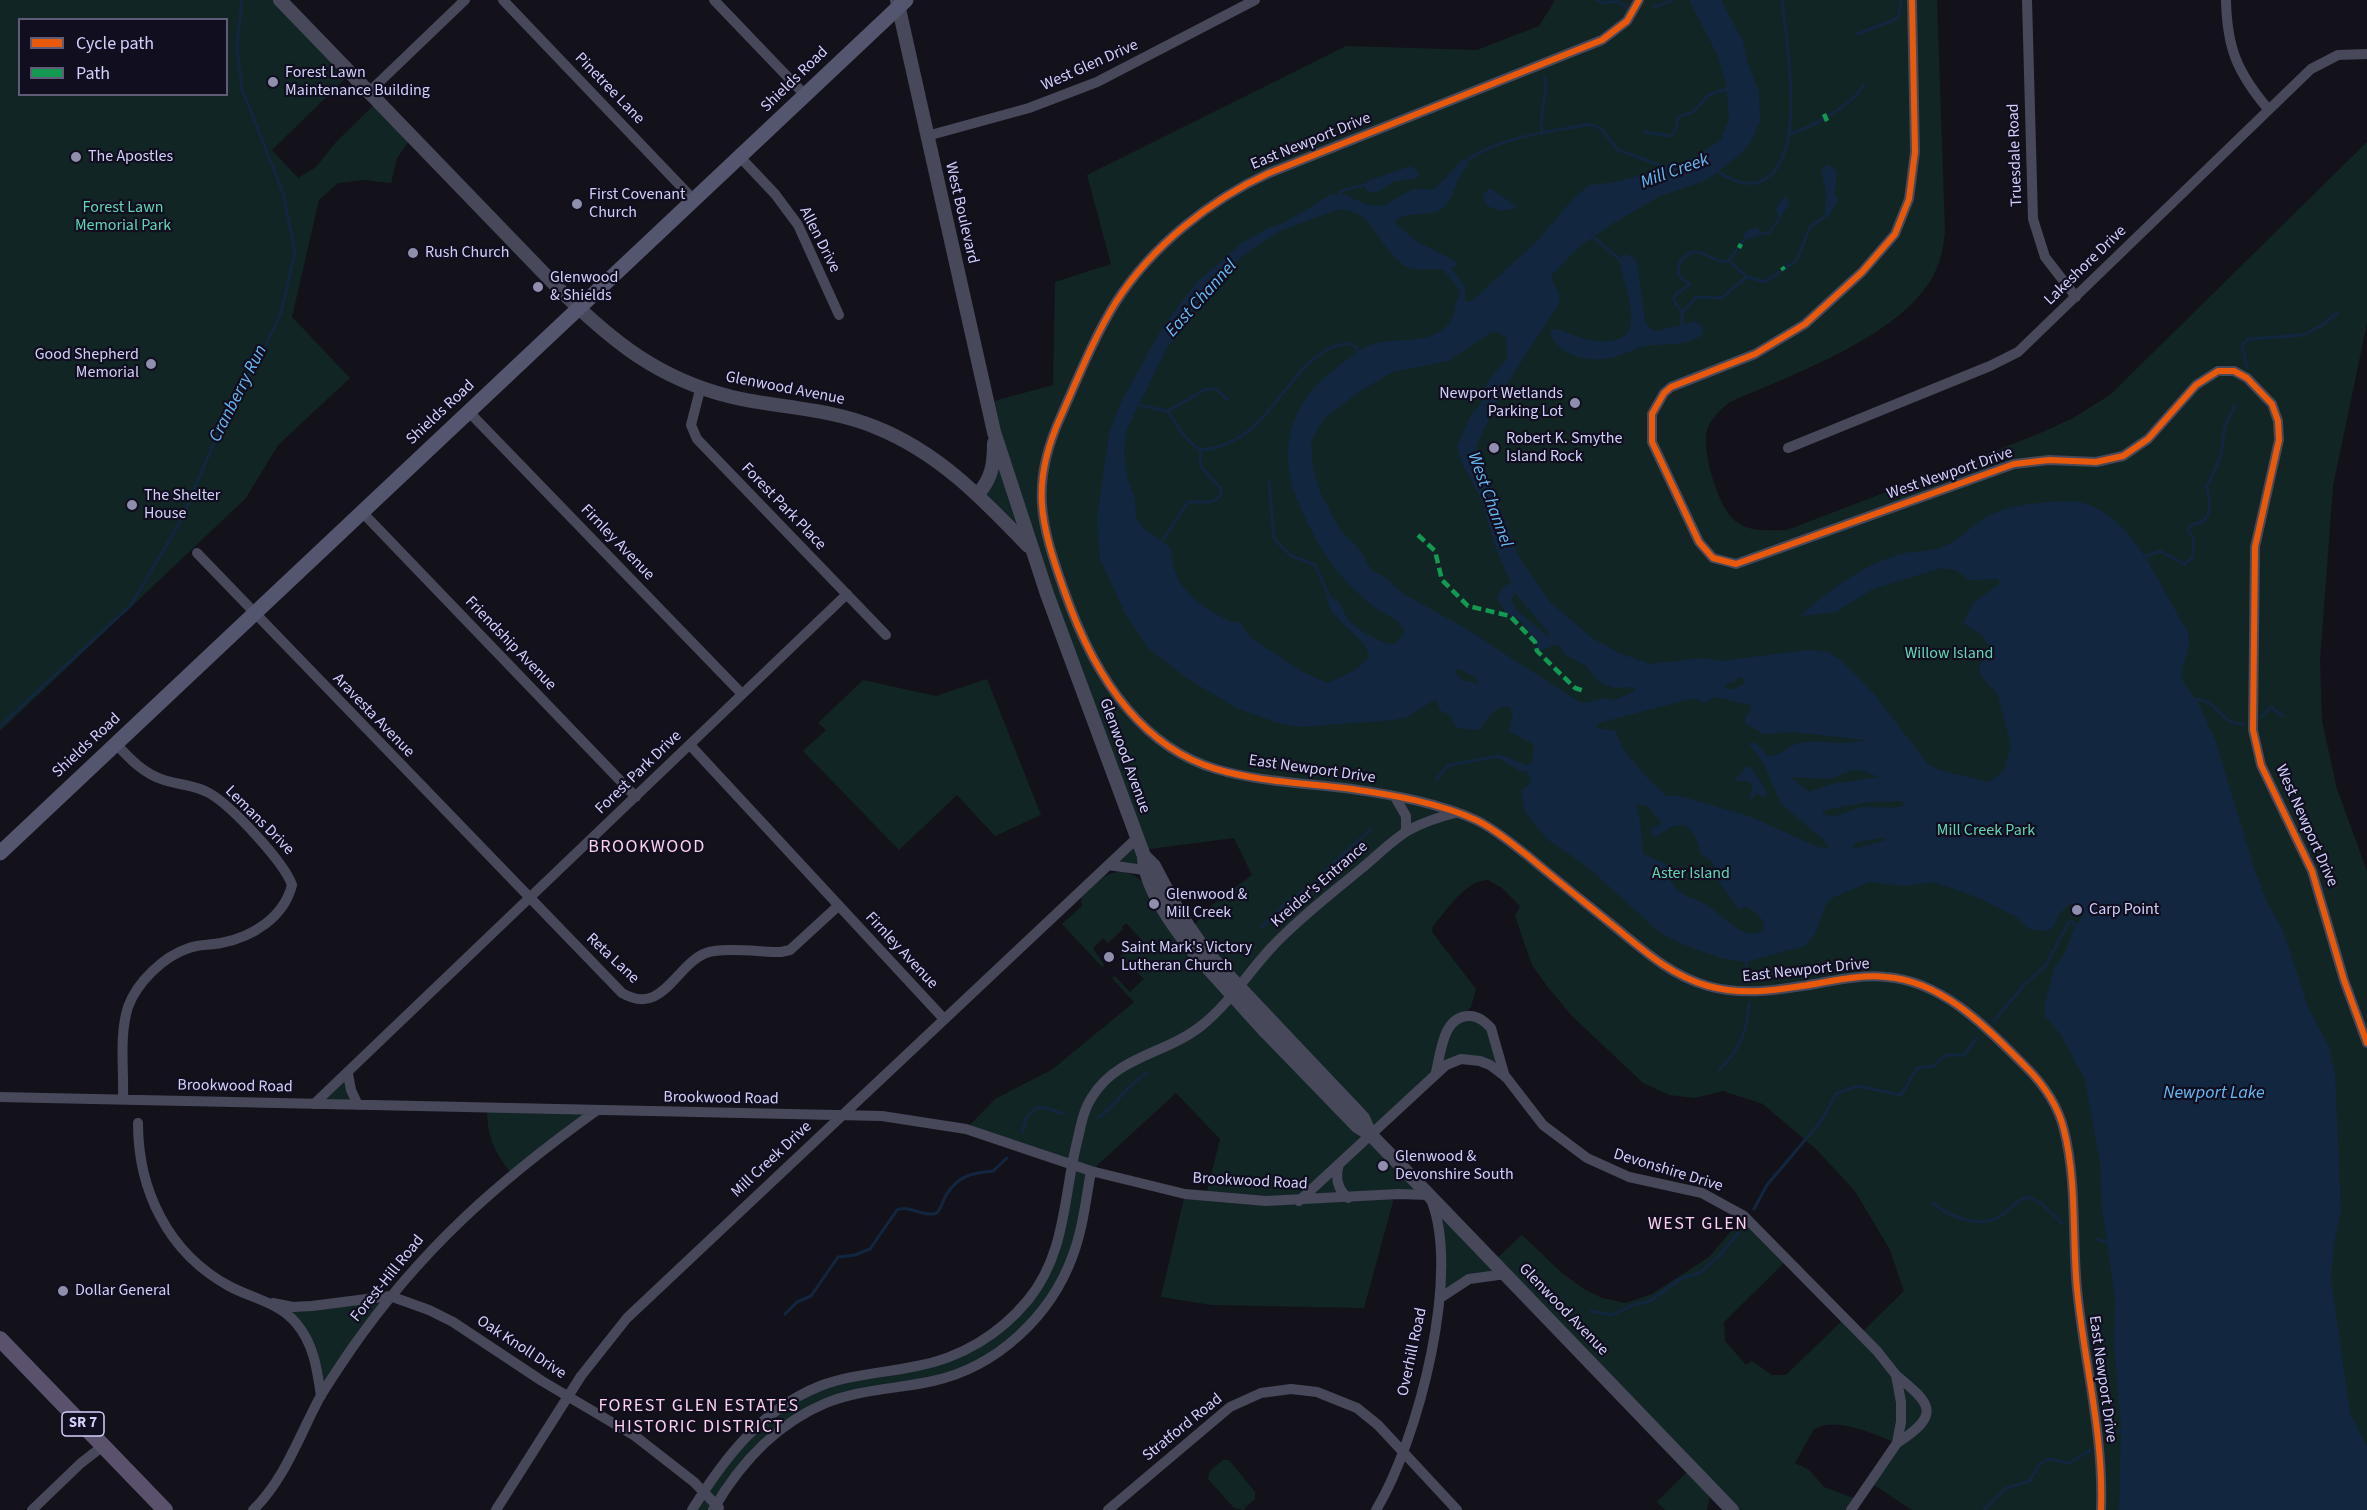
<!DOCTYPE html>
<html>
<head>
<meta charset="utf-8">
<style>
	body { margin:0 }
	#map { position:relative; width:2367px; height:1510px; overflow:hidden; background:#13121b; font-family:"Source Sans 3",sans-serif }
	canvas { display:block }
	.legend { position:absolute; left:18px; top:18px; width:210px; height:78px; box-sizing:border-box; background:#100e1f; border:2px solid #5e5c77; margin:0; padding:8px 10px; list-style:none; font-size:18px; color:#d2d0fb }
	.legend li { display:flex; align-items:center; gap:12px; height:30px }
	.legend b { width:30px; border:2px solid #5e5c77 }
</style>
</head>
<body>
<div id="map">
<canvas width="2367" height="1510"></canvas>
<ul class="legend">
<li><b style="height:8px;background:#e8590c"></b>Cycle path</li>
<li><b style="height:8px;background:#139951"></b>Path</li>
</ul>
</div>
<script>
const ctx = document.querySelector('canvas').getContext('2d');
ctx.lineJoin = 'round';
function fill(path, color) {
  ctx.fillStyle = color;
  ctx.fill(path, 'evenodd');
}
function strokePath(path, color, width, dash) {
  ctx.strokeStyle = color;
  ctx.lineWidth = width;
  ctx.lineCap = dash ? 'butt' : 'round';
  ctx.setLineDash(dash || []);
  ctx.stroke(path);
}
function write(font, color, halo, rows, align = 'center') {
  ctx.font = font + ' "Source Sans 3",sans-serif';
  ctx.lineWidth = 4.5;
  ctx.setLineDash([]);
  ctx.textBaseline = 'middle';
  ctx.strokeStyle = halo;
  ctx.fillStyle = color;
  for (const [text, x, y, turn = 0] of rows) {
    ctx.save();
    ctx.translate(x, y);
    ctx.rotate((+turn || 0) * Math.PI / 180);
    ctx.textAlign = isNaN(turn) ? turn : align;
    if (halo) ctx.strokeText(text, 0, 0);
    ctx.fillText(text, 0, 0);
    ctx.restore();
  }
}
const green = new Path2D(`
	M0,0H280L351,73L272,150L298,178L316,167L336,142L378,101L412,137L397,158L391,183L365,180L338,183L319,200L292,317L350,378L278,445L246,498L0,731ZM20,20H226V94H20Z
	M1555,0H1937L1945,232C1943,248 1941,261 1933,276C1900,337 1791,375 1730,402C1721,409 1711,418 1707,430C1701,450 1718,506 1734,520C1749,533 1769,530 1787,530L2036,435L2073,418L2110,395L2367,142V323L2333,486L2320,660L2322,721L2337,789L2367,871V1510H1912L1871,1483L1897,1443C1875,1435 1837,1416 1814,1429L1795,1463L1809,1470L1824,1487L1859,1500L1851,1510H1732L1506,1274H1492L1440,1298L1442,1269L1429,1195L1395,1194L1364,1308L1212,1305L1161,1297L1185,1194L1206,1196L1220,1139L1176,1093L1091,1171L1078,1239L1037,1317L969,1368L854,1394L783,1427L713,1510H692L751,1431L821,1386L916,1367L993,1334L1046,1271L1071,1164L966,1129L995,1099L1053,1069L1134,1002L1112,978L1115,976L1130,992L1144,979L1120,956L1136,941L1138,943L1142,940L1126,923L1122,927L1123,929L1108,943L1103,938L1093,948L1104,965L1102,967L1062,924L1082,906L1081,898C1090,890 1099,878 1110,874C1143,861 1168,915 1183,938L1212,905L1252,875L1234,838L1142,850L1144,870L1108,865L1137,838L1032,550L978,494L993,466L987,403L1053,385L1055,282L1111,264L1087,175L1346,46L1477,50L1539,26ZM1488,880L1502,888L1520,906L1515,916L1532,965L1547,986L1571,1015L1643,1083L1669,1095L1695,1098L1723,1091L1763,1104L1815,1148L1855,1191L1890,1250L1904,1291L1860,1334L1845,1318L1786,1375H1772L1752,1361L1746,1365L1725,1341L1724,1322L1788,1259L1744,1216L1709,1257L1652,1294L1626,1303L1602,1298L1584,1289L1563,1274L1522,1235L1494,1261L1370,1134L1461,1059L1498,1071L1486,1022L1462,1016L1471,1007L1476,989L1432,932L1433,926C1448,909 1464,881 1488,880Z
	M987,679L1041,815L995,836L957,795L899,850L803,751L826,730L818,723L863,680L936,696Z
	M348,1074L358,1105L314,1104Z
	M487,1108L596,1111L512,1174C494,1152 487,1137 487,1108Z
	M390,1296L321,1396L313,1351L273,1303Z
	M1223,1460H1229L1255,1492V1499L1243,1510L1234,1508L1208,1479L1210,1471Z
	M1687,1472L1710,1497L1707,1510H1665L1657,1502Z`);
const water = new Path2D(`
	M1689,0H1721L1743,41L1748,64L1759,92L1760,121L1751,142L1744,151L1707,180L1660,196L1612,224L1580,246L1551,276L1560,297L1558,305L1503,390L1476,446L1520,559L1551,603L1592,638L1622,654L1650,664L1702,658L1721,661L1809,650L1828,652L1841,660L1875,695L1927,763L1939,770L1988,782L2004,771L2011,746L1998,695L1980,675V665L1989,648L1983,636L1963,623L1973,603L1999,584V579L1969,580L1955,570L1941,568L1873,589L1836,612L1800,616C1830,590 1862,565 1901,554C1915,550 1930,553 1945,546C1962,539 1973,523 1990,515C2010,506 2030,503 2052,502C2062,502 2073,500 2083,503C2137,518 2160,590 2188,631L2189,646L2181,673L2183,682L2198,703L2215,739L2255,871L2267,902L2283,930L2308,1007L2329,1047L2335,1072L2341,1212L2335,1238L2331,1278L2350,1413L2367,1447V1510H2119L2121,1426L2114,1347L2115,1299L2102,1208L2100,1162L2085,1080L2061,1035L2045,1016L2044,1007L2054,969L2064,955L2075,926L2084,915L2081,905L2077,903L2075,913L2070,903L2060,913L2053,928L2045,931L2029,929L2016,917L1976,897L1934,882L1903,886L1870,882L1834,897L1826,904L1814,936L1804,946L1746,962L1721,958L1682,944L1659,932L1589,868L1547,839L1525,812L1521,791L1531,783L1527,772L1518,770L1499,758L1502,755L1527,765L1532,762L1534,745L1509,731L1513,714L1510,707C1494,704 1488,720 1479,730L1456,728L1451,716L1440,710L1436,699L1407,717L1394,720L1298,727L1275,722L1236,708L1187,678L1148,648L1124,611L1100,559L1097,518L1109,434L1119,406L1162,328L1196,283L1242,243L1264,230L1285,222L1332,194L1345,195L1368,205L1383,206L1413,189H1435L1463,159L1468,166C1453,177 1457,200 1440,210C1426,217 1405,210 1394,222L1416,241L1457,262L1456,266L1451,268L1465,287V300L1469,302L1473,300L1537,241L1572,200L1589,185L1615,182L1668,168L1697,156L1721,140L1729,119L1726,83L1717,54ZM1336,210C1376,207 1378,252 1407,267C1419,273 1432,266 1444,271L1461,291C1452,305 1458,319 1442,330C1420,346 1394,336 1371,345C1361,348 1353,356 1344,362C1293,397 1274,446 1299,504C1311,533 1330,567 1353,588C1360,595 1370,604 1377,609C1387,617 1399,618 1405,632L1395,644C1385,646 1354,628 1349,620C1342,611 1341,598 1327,596C1325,618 1368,637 1369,657L1354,671L1327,683L1303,672L1250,637L1238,620L1233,623C1212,612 1185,598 1176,574C1172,565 1173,555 1169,546L1144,529L1136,518L1135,499L1127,476L1124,450L1127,429L1167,348L1217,278L1245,254L1280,231ZM1492,332H1498L1506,338L1507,358L1488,381L1481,403L1470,417L1457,446L1461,461L1482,500L1496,549L1511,583L1503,587L1497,598L1506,613L1520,620C1527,631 1535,635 1539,651L1558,644L1566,655L1586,666L1599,682L1614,688L1635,687L1633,692L1615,700L1606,698L1584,703L1579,702L1465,628L1405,595L1383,576L1372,571L1361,552L1339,528L1321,494L1313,467L1311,443L1317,429L1326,417L1360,391L1393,372L1448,361ZM1514,592L1549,633V637L1515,609L1512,601ZM1457,668L1475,677L1479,684L1462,680L1455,672ZM1739,677L1745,679V683L1733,689H1725L1727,682L1733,683ZM1715,697C1728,698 1736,704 1749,704L1752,710L1745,717L1746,724L1764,734L1792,732L1866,740C1849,746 1816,740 1799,743C1787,746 1780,756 1768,756L1755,742L1749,744L1764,764L1781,804L1824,840L1830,849L1818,847L1751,817L1681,796H1666L1648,779L1623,749L1616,731L1596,728L1599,723L1686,700L1696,699L1704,703ZM1861,770L1879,777L1831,784L1809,792L1790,777L1831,779L1849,771ZM1902,801L1905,804C1898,811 1875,806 1864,807C1851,808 1833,822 1822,813L1824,810L1868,802ZM1638,804L1647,806L1661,822L1659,826L1650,828L1654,838L1673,826L1685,825L1695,835L1701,854L1713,862C1715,867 1715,871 1717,877C1718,881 1736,907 1740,909L1746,907C1755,911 1766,919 1764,930C1745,944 1723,915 1708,906C1698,899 1685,898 1676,888C1669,880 1670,871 1665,863L1643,854C1641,838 1642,822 1636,806ZM1880,838H1885L1886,840L1858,848L1852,846L1857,842Z
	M1828,164L1837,171L1835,194L1838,199L1834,209L1828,214L1825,212L1826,191L1821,170Z
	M1411,166L1419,173L1416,179L1395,181L1376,193L1365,190L1367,181Z
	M1490,188L1515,205L1516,208L1502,211L1487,206L1483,195Z
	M1784,197H1786L1790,203L1779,219L1776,208Z
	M1755,227L1760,230L1759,236L1744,240V233Z
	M1625,254L1633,257L1637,263L1645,320L1649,328L1657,331L1696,321L1703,328V333C1691,347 1663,343 1645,346C1633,349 1622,356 1610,358C1588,363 1558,355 1550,333L1554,329C1566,330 1577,338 1589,340C1656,351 1625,294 1619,259Z
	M1746,767H1751L1767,792L1765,798L1757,793L1749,801L1753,785L1748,781H1734Z`);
const stream = new Path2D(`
	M1597,0L1603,3L1617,1L1628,8
	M1654,7L1673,0
	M1857,34L1894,20L1899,16L1901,2
	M1644,132L1671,136L1676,128L1678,117L1693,112L1708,95L1727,89
	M1542,133C1539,117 1549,88 1544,77
	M1788,134C1808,130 1856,103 1864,84
	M1462,164C1500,135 1546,133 1591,124L1601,129L1618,150L1668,168
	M1716,170C1728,179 1743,187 1759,182C1810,164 1786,42 1782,0
	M1339,193L1346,189L1365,185
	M1759,234L1769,233L1779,219
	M1591,235L1619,259
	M1729,261L1747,277
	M1682,312L1673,299L1677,293L1690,285L1679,276C1677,269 1678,263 1684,258C1698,241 1712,265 1729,261L1745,238
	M1682,323V313L1696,297L1721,298L1747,277L1765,282L1797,260L1810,227L1828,214
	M2247,367L2242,345L2249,339L2303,335L2321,326L2337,313
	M1139,405L1167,411C1178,423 1184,442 1200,449C1206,451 1212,448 1218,447C1269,432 1283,377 1326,350C1333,346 1341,345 1348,343L1357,348L1358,353
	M1168,411L1206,389H1216L1228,400
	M1269,482L1274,539L1290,555L1315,565L1329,596
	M1163,540L1188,502H1211L1220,497L1221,489L1200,465L1201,449
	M2144,557L2160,551L2184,564L2192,558L2194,540L2188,529L2193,524L2203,522C2214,508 2209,502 2207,486L2221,456L2225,425L2235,406
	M2194,699C2219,699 2217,723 2243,724
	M2261,717L2271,707L2283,716
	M0,726L131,605L179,524L225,418L266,345L281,312L295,253L283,193L242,89L237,48L242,0
	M1436,779L1449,765L1500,756
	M1261,928L1289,900L1312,886L1330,866L1371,829
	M1746,962L1747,965
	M1994,1021L2024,985L2046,965L2069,922H2073L2075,926
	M1719,1070C1739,1051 1748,1031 1749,1003
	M1098,1118C1117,1104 1127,1085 1147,1073
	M1022,1133L1026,1118L1036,1108H1047L1063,1114
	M1932,1203C1951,1217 1980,1230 2002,1215C2011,1208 2018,1199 2029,1197L2042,1204L2062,1223
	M1754,1209L1767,1185L1822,1120L1836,1094L1857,1086L1901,1095L1917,1068L1934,1066L1946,1055H1964L1977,1038
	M2097,1239L2106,1242
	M1591,1311L1612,1315L1633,1305L1650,1301L1680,1279L1700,1273L1721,1254L1738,1233
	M785,1314L797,1302L811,1296L838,1257L855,1255L870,1249L897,1210C909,1204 923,1218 937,1213C941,1208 943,1201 946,1195C959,1175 972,1173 993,1171L1007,1158
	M2107,1439L2121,1430
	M1984,1510L2006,1488L2030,1481L2039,1465L2048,1459L2069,1463L2091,1450`);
const minor = new Path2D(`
	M503,0L693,199
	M714,0L805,95
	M1639,0L1627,21L1602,40L1269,173C1210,200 1152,246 1116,302C1094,337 1078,378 1061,416C1030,484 1040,522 1064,590C1090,665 1135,745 1216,769C1259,782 1308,783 1352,789C1393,795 1439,803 1476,820C1495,829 1511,843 1528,856C1555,879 1583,901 1610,923C1641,948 1669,975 1708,986C1740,995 1770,991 1802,986C1829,982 1859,974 1886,977C1943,981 1988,1029 2026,1067C2044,1085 2058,1105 2064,1130C2077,1181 2072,1237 2077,1289C2084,1362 2104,1435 2101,1510
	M1912,0L1915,152L1909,199L1895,234L1862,272L1805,324L1755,354L1671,387L1664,393L1652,414V442L1699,542L1713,558L1736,564L2014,464L2049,460L2096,462L2123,456L2148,439L2196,385L2218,371H2234L2247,378L2272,404L2278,421L2279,440L2255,547L2253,730L2261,765L2312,871L2344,980L2367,1043
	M2027,0L2033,219L2045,257L2076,297
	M2226,0C2227,48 2237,72 2268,109
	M369,92L465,0
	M927,136L1029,108L1097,82L1255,0
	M740,157L775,194L798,225L839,315
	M701,386L691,425L697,439L886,635
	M469,412L742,694
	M1788,448L1990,366L2018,352L2311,69L2338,55L2367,54
	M362,512L636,797
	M197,553L622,993C663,1017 675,965 706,953C724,947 761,952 781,952L790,950L838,906
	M116,744C130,759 144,774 164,780C179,785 195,785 209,793C231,805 284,862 292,885C284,917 253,937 221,943C211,945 200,944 189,948C164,956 137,982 128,1007C119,1035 124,1070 123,1099
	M690,745L944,1019
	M1395,797L1406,816V832
	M1108,865L1144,870
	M1436,1072C1441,1052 1443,1014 1471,1016C1480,1017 1485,1022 1491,1028L1505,1077
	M348,1074L351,1090L358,1105
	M0,1097L882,1116L966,1129L1091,1171L1185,1194L1266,1201L1398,1194L1429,1195C1464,1268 1417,1443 1376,1510
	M314,1104L847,594
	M138,1123C138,1190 168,1253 229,1286C253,1299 278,1302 296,1323C314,1344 317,1369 321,1396
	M1339,1164C1335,1177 1337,1189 1348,1198
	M1299,1201L1446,1065L1461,1059L1480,1061L1490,1065L1506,1077L1543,1125L1587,1158L1629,1177L1702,1193L1744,1216L1877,1351L1896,1375L1901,1402V1422L1897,1443L1851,1510
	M1440,1298L1469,1279L1506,1274
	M273,1303L293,1307L312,1306L390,1296L429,1310L453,1322L542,1381L635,1436L694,1482L719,1508
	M1896,1375C1931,1404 1942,1414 1897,1443
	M32,1510L81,1463L103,1446
	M253,1510C285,1479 299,1436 320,1397C329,1382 340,1366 350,1351C420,1250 497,1182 596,1111
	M496,1510L581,1376L627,1318L1137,838
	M692,1510C725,1457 761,1410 820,1386C852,1374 884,1373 917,1366C961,1358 1000,1334 1028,1300C1067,1252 1063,1195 1078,1138C1081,1124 1084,1109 1092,1097C1117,1056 1166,1054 1201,1026C1228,1005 1247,974 1271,948C1298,919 1331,894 1362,868C1377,856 1392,840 1409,830C1424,822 1439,817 1455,813
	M713,1510C740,1463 776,1424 826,1403C861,1389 897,1389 933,1381C997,1367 1051,1316 1073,1255C1083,1228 1086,1199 1091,1171
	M1108,1510L1230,1407L1261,1393L1291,1389L1317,1392L1357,1408L1378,1425L1457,1510`);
const tertiary = new Path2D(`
	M280,0L560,290C612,341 658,379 732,397C779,408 829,408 875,427C938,452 982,498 1028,546
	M897,0L994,432L1047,594L1144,856C1144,888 1179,934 1199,958
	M978,494C992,478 994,464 994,443
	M1144,856L1154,866L1179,913L1206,952
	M1273,1023L1363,1118L1370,1134
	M1265,1031L1357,1126L1370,1134L1401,1166L1732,1510`);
const secondary = new Path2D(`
	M0,853L906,0`);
const primary = new Path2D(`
	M0,1339L165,1510`);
const tertiaryBridge = new Path2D(`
	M1206,952L1273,1023
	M1199,958L1265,1031`);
const quiet = new Path2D(`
	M1824,114L1827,121
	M1738,245L1742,247
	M1782,267L1784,270
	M1418,535L1435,551L1442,580L1468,606L1510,616L1535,642L1537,651L1575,688L1584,691`);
const cycleway = new Path2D(`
	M1639,0L1627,21L1602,40L1269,173C1210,200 1152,246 1116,302C1094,337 1078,378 1061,416C1030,484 1040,522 1064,590C1090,665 1135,745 1216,769C1259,782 1308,783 1352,789C1393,795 1439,803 1476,820C1495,829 1511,843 1528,856C1555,879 1583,901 1610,923C1641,948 1669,975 1708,986C1740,995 1770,991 1802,986C1829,982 1859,974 1886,977C1943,981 1988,1029 2026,1067C2044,1085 2058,1105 2064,1130C2077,1181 2072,1237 2077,1289C2084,1362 2104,1435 2101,1510
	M1912,0L1915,152L1909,199L1895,234L1862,272L1805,324L1755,354L1671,387L1664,393L1652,414V442L1699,542L1713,558L1736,564L2014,464L2049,460L2096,462L2123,456L2148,439L2196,385L2218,371H2234L2247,378L2272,404L2278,421L2279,440L2255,547L2253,730L2261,765L2312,871L2344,980L2367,1043`);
const markers = [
	[273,82,6,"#8f8ead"],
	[76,157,6,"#8f8ead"],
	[577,204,6,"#8f8ead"],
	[413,253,6,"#8f8ead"],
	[538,287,6,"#8f8ead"],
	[151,364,6,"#8f8ead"],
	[1575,403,6,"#8f8ead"],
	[1494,448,6,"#8f8ead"],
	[132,505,6,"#8f8ead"],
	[1154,904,6,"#8f8ead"],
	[2077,910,6,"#8f8ead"],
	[1109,957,6,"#8f8ead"],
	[1383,1166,6,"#8f8ead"],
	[63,1291,6,"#8f8ead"]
];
const shields = [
	[83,1424,42]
];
const shieldNames = [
	["SR 7",83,1424]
];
const streetNames = [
	["West Glen Drive",1090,66,-24],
	["Shields Road",795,80,-44],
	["Pinetree Lane",609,89,46],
	["East Newport Drive",1311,142,-22],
	["Truesdale Road",2016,155,-92],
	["West Boulevard",961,213,77],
	["Allen Drive",819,240,63],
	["Lakeshore Drive",2086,266,-44],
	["Glenwood Avenue",785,389,11],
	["Shields Road",441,413,-43],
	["West Newport Drive",1950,474,-19],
	["Forest Park Place",783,507,46],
	["Firnley Avenue",617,543,46],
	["Friendship Avenue",510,644,46],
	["Aravesta Avenue",373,716,46],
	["Shields Road",87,746,-43],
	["Glenwood Avenue",1124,756,70],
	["East Newport Drive",1312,770,8],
	["Forest Park Drive",639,773,-44],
	["Lemans Drive",259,821,45],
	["West Newport Drive",2306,826,66],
	["Kreider's Entrance",1320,885,-41],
	["Firnley Avenue",901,951,47],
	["Reta Lane",612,959,43],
	["East Newport Drive",1806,971,-6],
	["Brookwood Road",235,1087,1],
	["Brookwood Road",721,1099,1],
	["Mill Creek Drive",772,1160,-43],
	["Devonshire Drive",1668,1171,17],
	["Brookwood Road",1250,1182,3],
	["Forest-Hill Road",388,1279,-51],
	["Glenwood Avenue",1563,1310,46],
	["Oak Knoll Drive",521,1348,33],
	["Overhill Road",1413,1352,-78],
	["East Newport Drive",2102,1379,82],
	["Stratford Road",1183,1428,-39]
];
const poiNames = [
	["Forest Lawn",285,73],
	["Maintenance Building",285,91],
	["The Apostles",88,157],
	["First Covenant",589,195],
	["Church",589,213],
	["Rush Church",425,253],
	["Glenwood",550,278],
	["& Shields",550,296],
	["Good Shepherd",139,355,"right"],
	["Memorial",139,373,"right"],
	["Newport Wetlands",1563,394,"right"],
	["Parking Lot",1563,412,"right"],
	["Robert K. Smythe",1506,439],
	["Island Rock",1506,457],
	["The Shelter",144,496],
	["House",144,514],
	["Glenwood &",1166,895],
	["Mill Creek",1166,913],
	["Carp Point",2089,910],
	["Saint Mark's Victory",1121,948],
	["Lutheran Church",1121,966],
	["Glenwood &",1395,1157],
	["Devonshire South",1395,1175],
	["Dollar General",75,1291]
];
const parkNames = [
	["Forest Lawn",123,208],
	["Memorial Park",123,226],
	["Willow Island",1949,654],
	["Mill Creek Park",1986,831],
	["Aster Island",1691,874]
];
const waterNames = [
	["Mill Creek",1675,172,-20],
	["East Channel",1202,299,-48],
	["Cranberry Run",239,394,-63],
	["West Channel",1489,500,70],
	["Newport Lake",2214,1094]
];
const neighbourhoodNames = [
	["BROOKWOOD",647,848],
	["WEST GLEN",1698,1225],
	["FOREST GLEN ESTATES",699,1407],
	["HISTORIC DISTRICT",699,1428]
];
fill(green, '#122525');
fill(water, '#122640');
strokePath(stream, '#122640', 3);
strokePath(minor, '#48485b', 10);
strokePath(tertiary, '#48485b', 14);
strokePath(secondary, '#54556e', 15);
strokePath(primary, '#5a526c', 16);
strokePath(tertiaryBridge, '#48485b', 14);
strokePath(quiet, '#139951', 4.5, [9, 4.5]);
strokePath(cycleway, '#e8590c', 6);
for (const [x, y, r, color] of markers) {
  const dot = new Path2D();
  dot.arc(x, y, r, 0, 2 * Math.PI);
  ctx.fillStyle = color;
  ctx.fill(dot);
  strokePath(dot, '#100e1f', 2);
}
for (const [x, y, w] of shields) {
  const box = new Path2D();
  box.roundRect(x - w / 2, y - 12, w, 24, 4.5);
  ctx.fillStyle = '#100e1f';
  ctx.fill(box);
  strokePath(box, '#d2d0fb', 1.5);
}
write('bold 15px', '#d2d0fb', null, shieldNames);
write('16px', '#d2d0fb', '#100e1f', streetNames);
write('16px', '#d2d0fb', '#100e1f', poiNames, 'left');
write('16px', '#62d5b2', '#100e1f', parkNames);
write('italic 18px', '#66b9f3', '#100e1f', waterNames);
ctx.letterSpacing = '1.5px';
write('18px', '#fcd1ee', '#100e1f', neighbourhoodNames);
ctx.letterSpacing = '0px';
</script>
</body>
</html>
